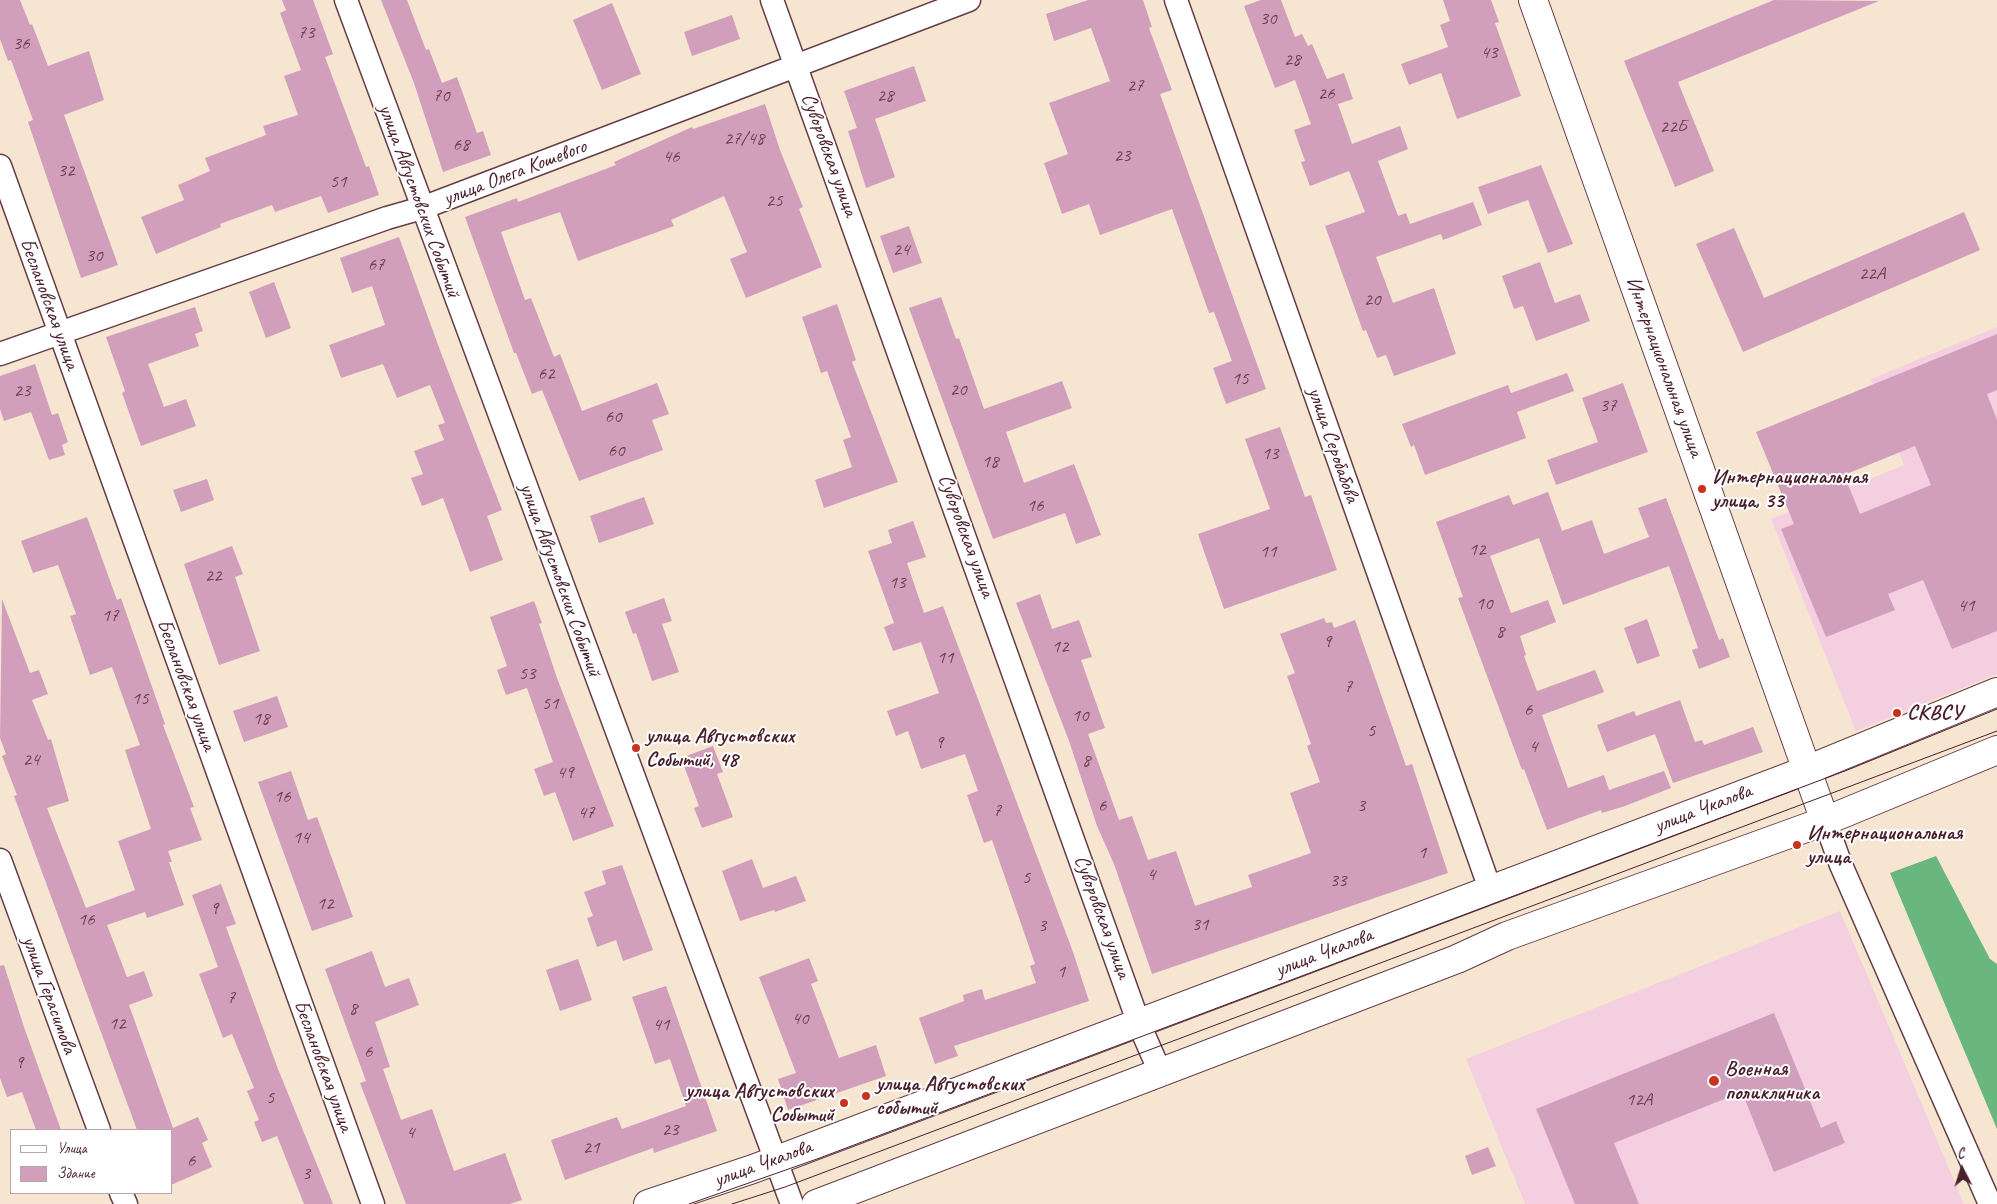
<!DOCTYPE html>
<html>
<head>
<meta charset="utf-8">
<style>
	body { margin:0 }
	#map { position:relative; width:1997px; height:1204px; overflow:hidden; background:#f6e6d1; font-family:Caveat,sans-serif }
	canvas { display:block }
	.legend { position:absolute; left:10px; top:1129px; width:162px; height:65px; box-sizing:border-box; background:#fff; border:1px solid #b7a5aa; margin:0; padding:6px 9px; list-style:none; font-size:15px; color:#4a1f2b }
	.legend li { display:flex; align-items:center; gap:10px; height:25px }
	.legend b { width:25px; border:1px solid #b7a5aa }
	.north { position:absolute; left:1937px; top:1144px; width:50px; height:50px; -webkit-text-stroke:4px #fff; paint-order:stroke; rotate:355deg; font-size:14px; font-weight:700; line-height:20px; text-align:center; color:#4a1f2b }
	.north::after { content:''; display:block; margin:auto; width:18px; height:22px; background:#4a1f2b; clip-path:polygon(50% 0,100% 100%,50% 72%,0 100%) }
</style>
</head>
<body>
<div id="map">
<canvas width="1997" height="1204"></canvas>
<ul class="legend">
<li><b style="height:6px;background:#fff"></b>Улица</li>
<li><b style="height:14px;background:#d19fbc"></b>Здание</li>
</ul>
<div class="north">С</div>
</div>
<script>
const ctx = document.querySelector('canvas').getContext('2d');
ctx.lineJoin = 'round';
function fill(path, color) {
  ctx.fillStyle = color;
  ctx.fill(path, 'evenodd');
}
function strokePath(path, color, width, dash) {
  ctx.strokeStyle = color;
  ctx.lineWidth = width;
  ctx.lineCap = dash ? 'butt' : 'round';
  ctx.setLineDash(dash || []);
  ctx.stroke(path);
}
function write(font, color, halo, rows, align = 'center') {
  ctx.font = font + ' Caveat,sans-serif';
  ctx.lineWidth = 4;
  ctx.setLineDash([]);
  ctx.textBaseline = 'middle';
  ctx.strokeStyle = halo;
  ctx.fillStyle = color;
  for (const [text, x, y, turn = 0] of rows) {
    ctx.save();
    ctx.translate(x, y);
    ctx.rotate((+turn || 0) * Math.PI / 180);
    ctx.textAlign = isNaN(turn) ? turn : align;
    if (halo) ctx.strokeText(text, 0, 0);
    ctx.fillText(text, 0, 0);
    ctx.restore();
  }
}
const built = new Path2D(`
	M1997,327V674L1856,731L1771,519L1904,465L1871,379Z
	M1840,911L1964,1204H1525L1466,1059Z`);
const forest = new Path2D(`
	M1936,856L1990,959L1997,964V1129L1890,873Z`);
const building = new Path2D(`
	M0,0H20L30,25L32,24L48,66L89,51L104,100L64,115L118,265L81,278L28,122L33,120L11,60L8,61L0,39Z
	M282,0H313L333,54L325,57L366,167L369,166L379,195L328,213L321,196L275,212L272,205L220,224L221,227L156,254L141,217L184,200L178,185L210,171L205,158L266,135L263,126L298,115L284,76L301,70L280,13L286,10Z
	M381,0H407L426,50L429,49L442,83L457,77L477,133L483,131L491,155L443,172L414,83Z
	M1088,0H1143L1152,27L1149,28L1172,90L1160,94L1266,389L1226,404L1213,368L1232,361L1214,312L1209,313L1172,209L1100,235L1089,204L1062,214L1044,163L1068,154L1049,103L1110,81L1091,28L1054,41L1046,14Z
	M1261,0H1281L1295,37L1302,34L1308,46L1312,44L1327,79L1344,73L1353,99L1338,104L1352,144L1400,126L1408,149L1378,161L1398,216L1406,213L1410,224L1473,202L1482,225L1443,240L1441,234L1376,257L1393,303L1434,288L1456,354L1394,376L1386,355L1377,358L1366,330L1363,331L1325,226L1365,212L1349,171L1310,186L1301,162L1305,161L1294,130L1311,124L1295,80L1275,88L1244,6Z
	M1443,0H1491L1499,22L1495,23L1521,96L1457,119L1441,73L1409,85L1401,64L1448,47L1440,25L1450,21Z
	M1774,0L1879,1L1678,82L1714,171L1675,187L1624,61Z
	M612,3L641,74L602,90L573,20Z
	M732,15L740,39L692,56L684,32Z
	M914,66L926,101L875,119L895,177L866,188L848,131L857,128L844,91Z
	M765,104L780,150L803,207L799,209L822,267L746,298L730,259L747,252L724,196L671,220L674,226L578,261L560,212L501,232L525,300L531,298L554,357L560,354L582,411L657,383L669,414L652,420L663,450L579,481L542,390L532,394L516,353H514L465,217L517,198L518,202L616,165L614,162L692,127L693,129Z
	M1541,165L1573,244L1548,253L1528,200L1488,214L1478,187Z
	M1964,212L1980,250L1743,352L1696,244L1734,228L1764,298Z
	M909,226L922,263L893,273L880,236Z
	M399,237L441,353L502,510L487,516L503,560L470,572L443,498L422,506L411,478L423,474L414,451L444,440L438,425L445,423L430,385L397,398L383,364L341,378L329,345L385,325L372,286L352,293L340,258Z
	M1540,262L1555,303L1580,294L1590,321L1536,341L1523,306L1514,309L1502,276Z
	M274,282L291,328L266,338L249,292Z
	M941,297L956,339L959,338L984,409L1062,381L1072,408L1006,432L1024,483L1074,464L1101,535L1076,544L1065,513L993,539L909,308Z
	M837,304L856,360L852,362L898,482L824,508L815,480L852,467L843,440L851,437L827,371L821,373L802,317Z
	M195,307L203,331L195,334L199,346L148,364L164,407L186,399L196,426L141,446L122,393L125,391L106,337Z
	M1997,334V390L1987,394L1997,420V631L1952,649L1923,580L1888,594L1895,610L1826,637L1781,529L1794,524L1756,432ZM1915,446L1931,485L1860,514L1844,475Z
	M35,364L52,415L58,413L68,442L62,445L65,455L49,460L31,412L4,421L0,409V376Z
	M1567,373L1574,391L1517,412L1526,438L1425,475L1414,445L1411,447L1402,424L1508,385L1511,393Z
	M1623,383L1648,452L1556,485L1547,460L1598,442L1582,398Z
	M1280,427L1305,497L1311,495L1337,570L1224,609L1198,534L1270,509L1245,439Z
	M207,479L214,500L181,512L173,490Z
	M1548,492L1562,531L1592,520L1604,554L1649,537L1638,508L1666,498L1719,640L1723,638L1730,657L1699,669L1692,650L1698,648L1669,566L1563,605L1539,538L1490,556L1511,613L1548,600L1556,622L1520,636L1526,655L1524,656L1537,691L1595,670L1604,692L1542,715L1568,788L1604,775L1609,790L1664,771L1671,788L1625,806L1602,813L1601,810L1547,830L1524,769L1522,770L1458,598L1463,597L1436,522L1509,495L1513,505Z
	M644,497L654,524L599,543L590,516Z
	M87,517L117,600L121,598L165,724L163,725L194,807L190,808L202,840L168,851L172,862H169L184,905L147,918L145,912L107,925L127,977L144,971L153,996L129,1005L173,1128L198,1117L208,1140L202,1143L212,1167L171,1185V1130H137L14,796L17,795L2,756L6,754L0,738L2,599L30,673L39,670L48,694L32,700L48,740L51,739L69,801L47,808L86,908L135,890L118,841L151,829L125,750L140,745L112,667L90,675L70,616L76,614L58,565L33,573L21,541Z
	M913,521L926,557L907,563L924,613L943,606L1073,952L1089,1001L954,1046L958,1056L935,1064L919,1018L964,1001L963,995L982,989L985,1000L1036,983L1030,966L1035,964L992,840L984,843L967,795L978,791L965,754L921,769L908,731L896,736L887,711L939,693L921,642L893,651L884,627L894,623L868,551L892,543L888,530Z
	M232,546L243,574L235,577L260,651L219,665L184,564Z
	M1040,594L1052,629L1079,620L1092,657L1081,660L1105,728L1088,734L1119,820L1132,816L1148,860L1176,851L1195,906L1252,887L1248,875L1311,853L1290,793L1320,782L1307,746L1311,744L1287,676L1295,673L1280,634L1324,618L1326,623L1332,622L1334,628L1355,620L1406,766L1412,764L1448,873L1152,974L1114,864L1097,826L1069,741L1016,603Z
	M664,598L672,621L662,624L679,672L652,681L636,633L633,634L625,612Z
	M534,601L542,623L539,624L557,678L614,826L573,841L555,792L544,796L534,769L553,762L527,688L506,695L497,670L507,666L490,617Z
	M1647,619L1660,656L1637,664L1624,628Z
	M277,696L288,727L244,742L233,711Z
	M1680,700L1695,742L1702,740L1704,745L1753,727L1763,752L1673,783L1655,734L1607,752L1597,725L1634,711L1636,716Z
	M713,746L723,772L717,774L733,817L702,828L694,808L699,806L681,758Z
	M291,771L308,820L317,817L353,917L312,931L258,782Z
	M752,859L763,888L796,876L806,901L775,912L774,910L740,921L722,871Z
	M622,865L653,950L623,961L616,940L597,947L587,918L593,916L584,892L606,884L602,871Z
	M221,884L236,924L226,927L278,1069L333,1204H304L277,1136L262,1142L254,1122L259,1120L247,1091L254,1088L232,1034L223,1038L199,974L218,967L192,895Z
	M372,951L385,987L409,978L419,1005L375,1022L390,1067L383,1069L401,1120L432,1109L454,1171L505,1153L522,1200L510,1204H406L360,1083L366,1081L325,969Z
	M809,958L818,981L811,984L839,1058L876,1045L886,1076L788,1110L778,1079L796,1073L759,977Z
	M578,959L592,1000L560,1011L546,970Z
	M4,965L24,1027L61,1130H36L22,1092L7,1097L0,1078V966Z
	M666,986L717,1131L654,1153L653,1148L565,1180L551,1140L617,1117L622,1129L686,1106L670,1059L655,1064L632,997Z
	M1774,1013L1821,1128L1836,1121L1845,1143L1774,1172L1742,1092L1614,1143L1639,1204H1575L1536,1109Z
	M1488,1147L1496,1166L1472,1175L1465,1156Z`);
const street = new Path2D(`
	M346,0L792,1204
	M772,0L1139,1024L1160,1072
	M1176,0L1490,889
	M0,166L373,1204
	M0,354L387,218L422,208L969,0
	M1825,821L1841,865L1990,1204
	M0,860L99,1130
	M121,1193L126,1204`);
const secondary = new Path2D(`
	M1533,0L1825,821`);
const primary = new Path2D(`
	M648,1204L753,1169L1807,770L1997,692
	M816,1204L1457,959L1507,936L1825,821L1997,750`);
const tram = new Path2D(`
	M689,1204L817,1159L1850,769L1997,709
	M732,1204L785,1187L1997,731`);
const markers = [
	[1702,489,5,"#c8321e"],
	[1897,713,5,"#c8321e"],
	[636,748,5,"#c8321e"],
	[1797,845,5,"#c8321e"],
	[1714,1081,6,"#c8321e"],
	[866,1096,5,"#c8321e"],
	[844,1103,5,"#c8321e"]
];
const numberNames = [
	["30",1268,19],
	["73",306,33],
	["36",21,44],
	["43",1489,53],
	["28",1292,60],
	["27",1135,86],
	["26",1326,94],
	["70",441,96],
	["28",885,96],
	["22Б",1673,127],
	["27/48",744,139],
	["68",461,145],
	["23",1122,156],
	["46",671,157],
	["32",66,171],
	["51",338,182],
	["25",774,201],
	["24",901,250],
	["30",94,256],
	["67",376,265],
	["22А",1872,274],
	["20",1372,300],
	["62",546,374],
	["15",1240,379],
	["20",958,390],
	["23",22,391],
	["37",1608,406],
	["60",613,417],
	["60",616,451],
	["13",1270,454],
	["18",990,462],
	["16",1035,506],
	["12",1477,550],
	["11",1268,552],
	["22",213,576],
	["13",897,583],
	["10",1484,604],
	["41",1966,606],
	["17",110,616],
	["8",1500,632],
	["9",1327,642],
	["12",1060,647],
	["11",945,658],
	["53",527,674],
	["7",1348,687],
	["15",140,699],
	["51",550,704],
	["6",1528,710],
	["10",1080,716],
	["18",261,719],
	["5",1371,731],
	["9",939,743],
	["4",1533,747],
	["24",31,760],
	["8",1086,761],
	["49",565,773],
	["16",282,797],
	["6",1102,806],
	["3",1361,806],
	["7",997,811],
	["47",586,813],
	["14",301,838],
	["1",1422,853],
	["4",1151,875],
	["5",1026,878],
	["33",1338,881],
	["12",325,904],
	["9",214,909],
	["16",86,920],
	["31",1200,925],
	["3",1042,926],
	["1",1061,972],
	["7",231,998],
	["8",353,1009],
	["40",800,1019],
	["12",117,1024],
	["41",661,1025],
	["6",368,1052],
	["9",19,1063],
	["5",270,1098],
	["12А",1639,1100],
	["23",670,1130],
	["4",410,1133],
	["21",591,1148],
	["6",191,1161],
	["3",306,1174]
];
const streetNames = [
	["Суворовская улица",829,155,70],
	["улица Олега Кошевого",515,173,-21],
	["улица Августовских Событий",419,201,70],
	["Беслановская улица",49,304,70],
	["Интернациональная улица",1664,367,70],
	["улица Серобабова",1333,445,71],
	["Суворовская улица",966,536,70],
	["улица Августовских Событий",560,580,70],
	["Беслановская улица",186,685,70],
	["улица Чкалова",1703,809,-21],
	["Суворовская улица",1102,917,70],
	["улица Чкалова",1324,953,-21],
	["улица Герасимова",49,995,70],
	["Беслановская улица",323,1066,70],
	["улица Чкалова",763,1164,-20]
];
const poiNames = [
	["Интернациональная",1712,477],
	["улица, 33",1712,501],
	["СКВСУ",1907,713],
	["улица Августовских",646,736],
	["Событий, 48",646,760],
	["Интернациональная",1807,833],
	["улица",1807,857],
	["Военная",1725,1069],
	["поликлиника",1725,1093],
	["улица Августовских",876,1084],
	["событий",876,1108],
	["улица Августовских",834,1091,"right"],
	["Событий",834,1115,"right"]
];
fill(built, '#f3cfe0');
fill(forest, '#69b67f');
fill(building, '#d19fbc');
strokePath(street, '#643d44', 25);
strokePath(secondary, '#643d44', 30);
strokePath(primary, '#643d44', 30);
strokePath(street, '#fff', 22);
strokePath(secondary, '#fff', 28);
strokePath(primary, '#fff', 28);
strokePath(tram, '#4a1f2b', 1);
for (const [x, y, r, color] of markers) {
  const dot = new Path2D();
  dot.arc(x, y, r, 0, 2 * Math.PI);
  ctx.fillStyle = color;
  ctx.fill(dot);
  strokePath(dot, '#fff', 2);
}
write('19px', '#6c3f4f', null, numberNames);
write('21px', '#4a1f2b', '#fff', streetNames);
write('bold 21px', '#4a1f2b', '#fff', poiNames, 'left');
</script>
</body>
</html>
